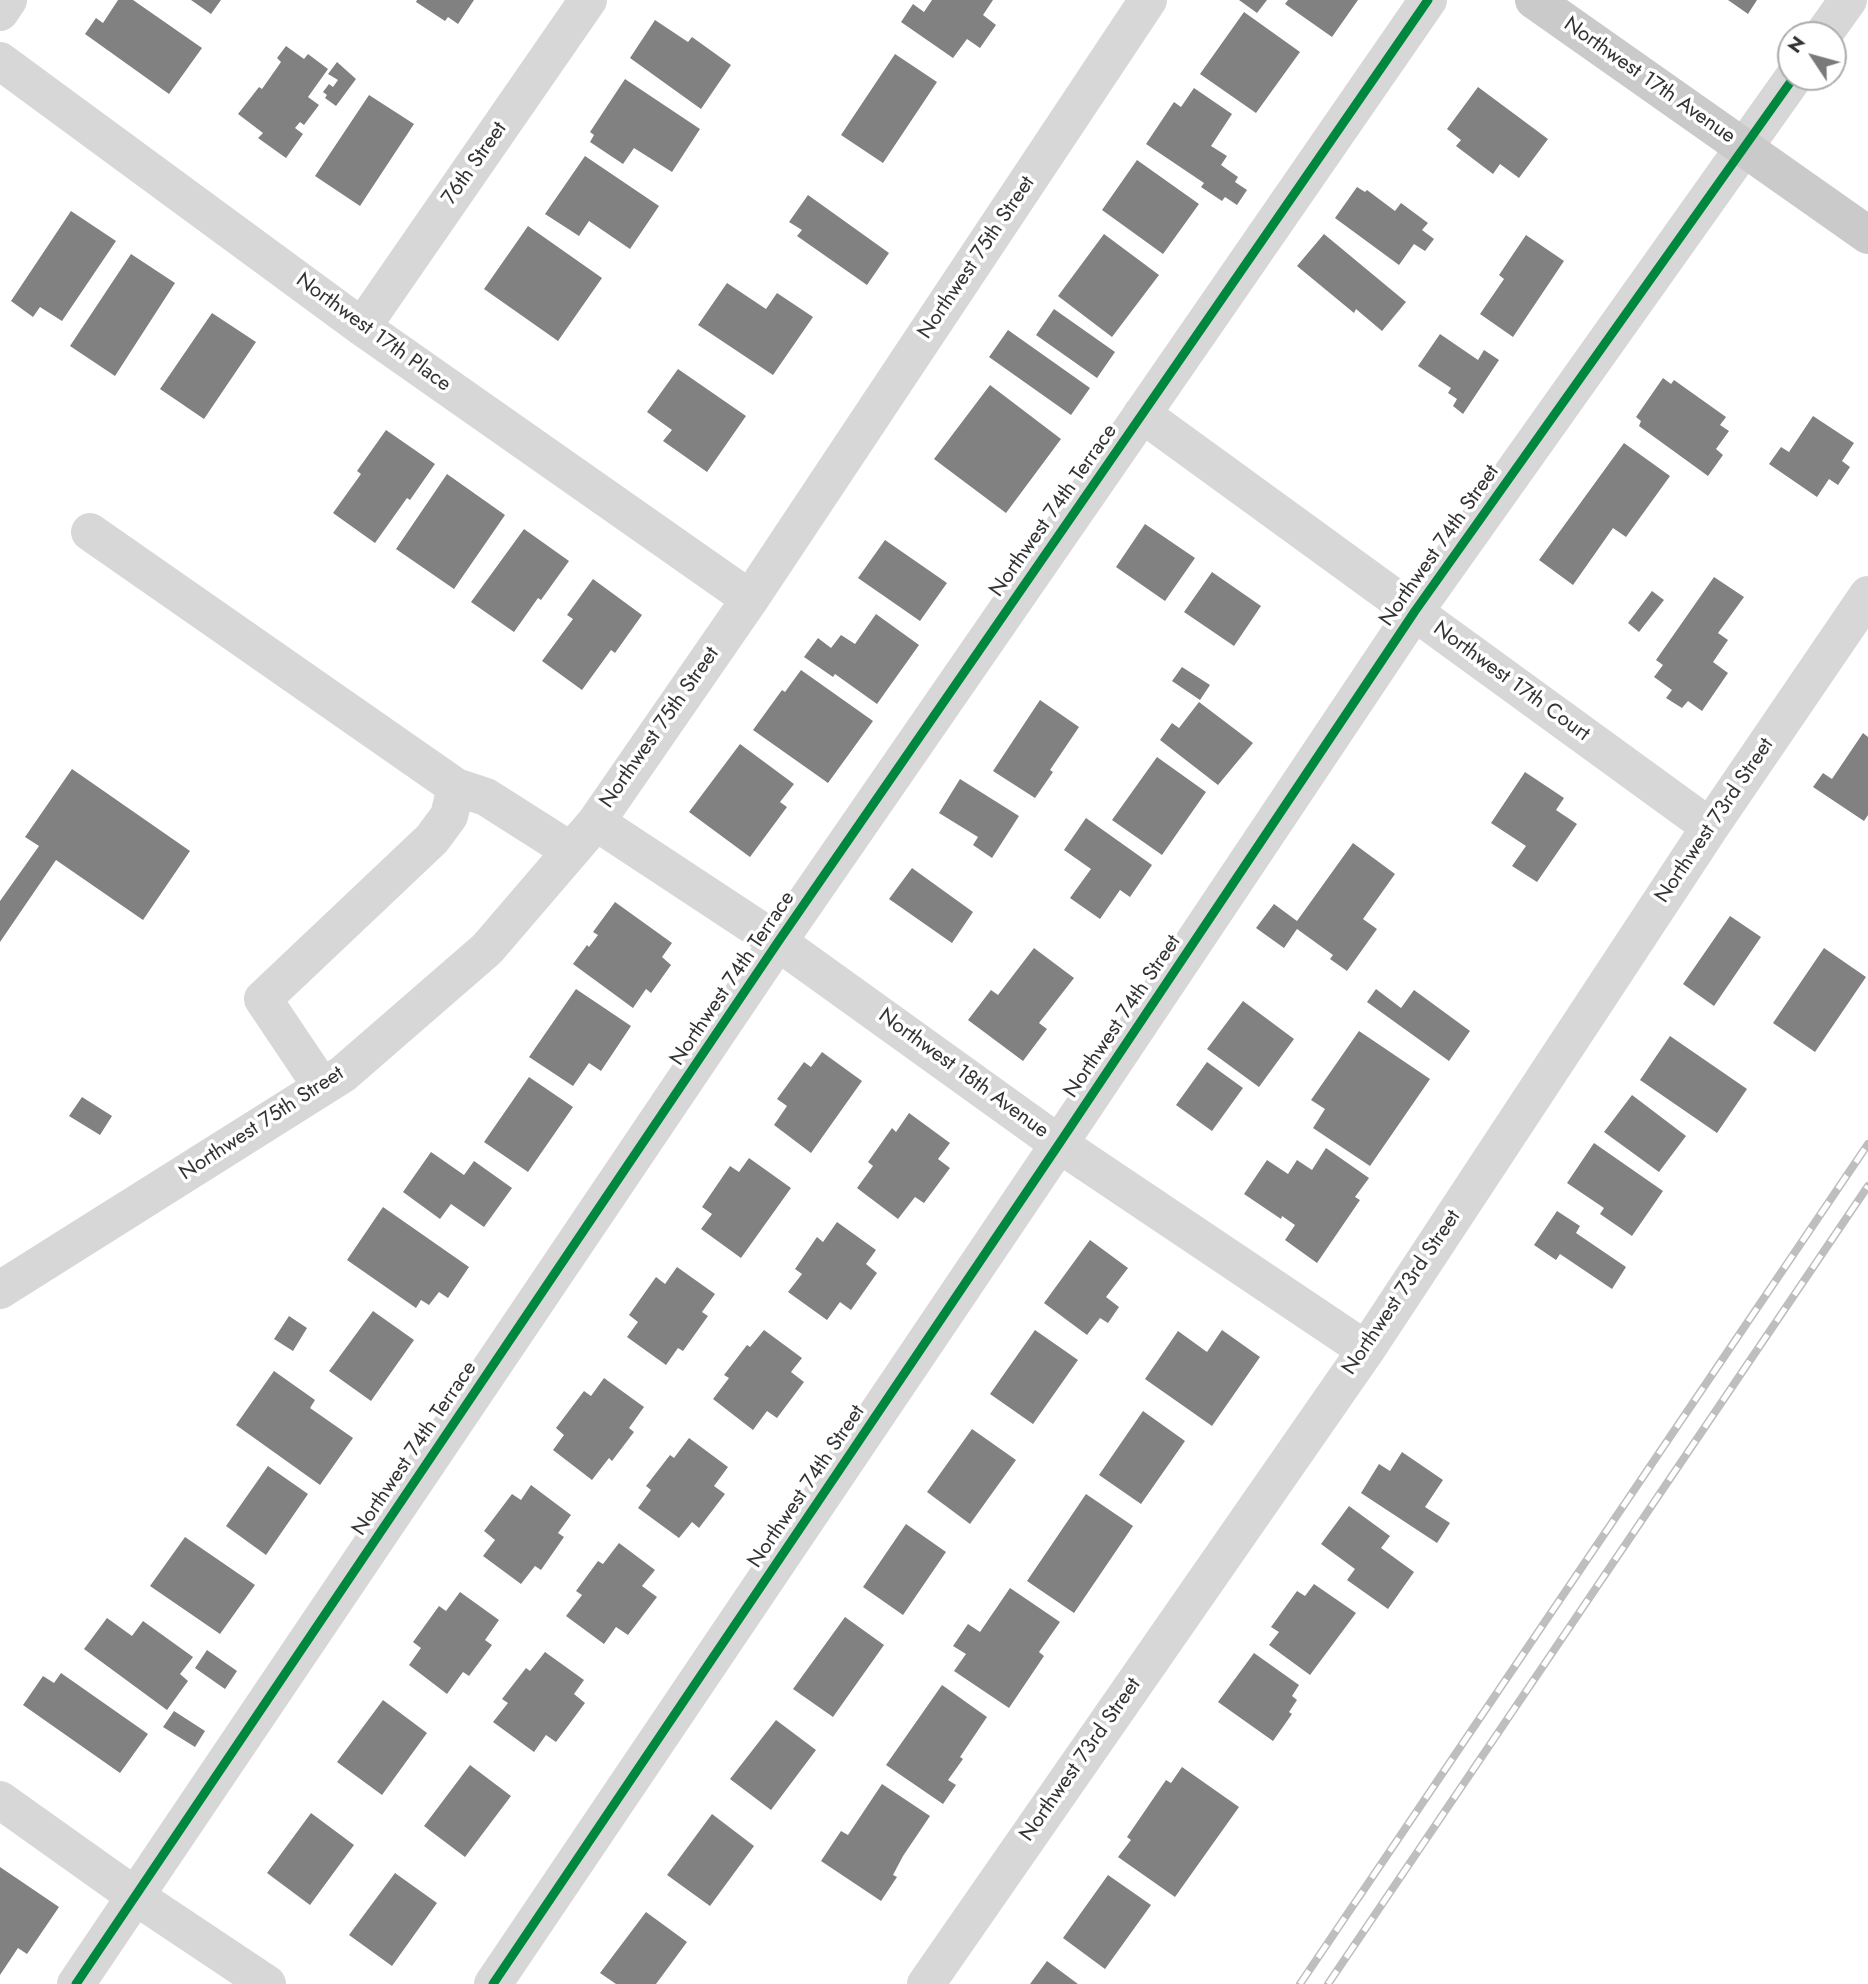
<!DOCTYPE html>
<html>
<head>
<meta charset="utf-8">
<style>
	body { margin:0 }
	#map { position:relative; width:1868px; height:1984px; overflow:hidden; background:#fff; font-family:Jost,sans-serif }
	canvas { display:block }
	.north { position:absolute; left:1777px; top:21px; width:70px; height:70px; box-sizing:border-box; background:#fff; border:2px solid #adadad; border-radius:50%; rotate:306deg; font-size:19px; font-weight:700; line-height:28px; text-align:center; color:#333 }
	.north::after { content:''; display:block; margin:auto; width:24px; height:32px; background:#7a7a7a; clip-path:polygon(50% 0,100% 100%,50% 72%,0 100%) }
</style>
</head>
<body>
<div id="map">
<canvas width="1868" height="1984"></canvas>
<div class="north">N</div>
</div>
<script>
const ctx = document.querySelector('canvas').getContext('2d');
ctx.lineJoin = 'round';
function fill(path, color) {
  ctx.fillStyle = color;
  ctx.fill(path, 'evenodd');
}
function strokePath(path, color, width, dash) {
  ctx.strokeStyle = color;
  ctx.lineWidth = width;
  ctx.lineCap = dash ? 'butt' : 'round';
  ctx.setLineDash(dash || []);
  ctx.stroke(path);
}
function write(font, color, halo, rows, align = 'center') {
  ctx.font = font + ' Jost,sans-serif';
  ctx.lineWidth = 7;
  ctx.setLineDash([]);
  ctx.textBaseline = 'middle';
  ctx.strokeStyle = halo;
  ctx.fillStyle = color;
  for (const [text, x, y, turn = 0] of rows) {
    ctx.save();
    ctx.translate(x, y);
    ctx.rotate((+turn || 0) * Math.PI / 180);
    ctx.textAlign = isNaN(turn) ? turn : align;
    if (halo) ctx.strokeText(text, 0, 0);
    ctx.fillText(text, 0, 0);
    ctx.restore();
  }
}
const building = new Path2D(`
	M118,0H133L202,48L169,94L85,34L96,18L103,23Z
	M191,0H221L211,14Z
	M417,0H474L458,24L448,17L445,21L416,2Z
	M932,0H993L983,15L996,25L980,48L967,39L953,58L901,22L913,4L924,12Z
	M1239,0H1267L1257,13Z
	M1288,0H1358L1332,37L1285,4Z
	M1728,0H1757L1748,14Z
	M1244,12L1300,52L1256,113L1200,74Z
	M655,20L688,42L692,37L731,65L701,109L630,58Z
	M286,46L304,59L308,54L328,69L308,97L319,105L304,125L300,122L295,128L303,134L286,158L258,138L263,133L238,114L259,87L262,89L281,62L277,58Z
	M895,54L937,82L883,163L841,135Z
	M337,62L356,79L336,106L325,98L327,95L323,92L329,84L333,87L338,80L328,74Z
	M625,79L700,129L672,172L634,148L623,164L590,142L594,135L590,132Z
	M1478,87L1548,139L1519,178L1500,164L1493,174L1456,146L1461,140L1447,129Z
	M1194,88L1232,114L1211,146L1227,156L1221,165L1238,177L1235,182L1247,190L1237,205L1225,197L1222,201L1201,187L1204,183L1146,144L1174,102L1181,107Z
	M369,95L414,124L360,206L315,176Z
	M585,156L659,206L630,249L589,221L579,236L545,214Z
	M1137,160L1199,204L1163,254L1102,210Z
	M1357,187L1365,192L1367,190L1395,211L1401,203L1428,223L1422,230L1434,239L1425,251L1414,244L1399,265L1335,218Z
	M808,195L889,253L867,285L797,236L802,230L789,222Z
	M71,211L116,241L62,321L40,307L33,317L11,301Z
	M528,226L602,278L558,341L484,289Z
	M1104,234L1159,275L1112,337L1058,296Z
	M1324,234L1406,302L1382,331L1356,309L1354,313L1297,266Z
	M1526,235L1564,261L1513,337L1480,314L1504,279L1499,275Z
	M131,254L175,283L115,376L70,346Z
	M727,283L766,309L777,293L813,317L773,375L698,325Z
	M1054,309L1115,352L1097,378L1036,335Z
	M212,313L256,342L204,419L160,389Z
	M1008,330L1090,388L1071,415L989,357Z
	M1440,334L1478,360L1484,350L1499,360L1463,414L1453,406L1457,399L1448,393L1451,388L1418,366Z
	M678,369L746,416L707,472L663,441L672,430L647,412Z
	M1663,378L1671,384L1674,380L1726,417L1720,425L1729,431L1716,449L1723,455L1708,476L1639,426L1641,421L1636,417Z
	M990,385L1061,439L1006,513L934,459Z
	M1813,416L1854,443L1842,461L1850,467L1838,485L1829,479L1817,497L1769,464L1781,447L1789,452Z
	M386,430L435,464L410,500L407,498L375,543L333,513L361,474L357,471Z
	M1624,443L1670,476L1626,537L1613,528L1573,585L1539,560Z
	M447,474L505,515L454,589L396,549Z
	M1145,524L1195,558L1165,601L1116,567Z
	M524,529L569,561L541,600L538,598L514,632L471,602Z
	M885,540L947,583L920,621L858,578Z
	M1212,572L1261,606L1234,646L1184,612Z
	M1714,577L1744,597L1718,633L1728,640L1713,662L1728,673L1702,711L1688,701L1682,708L1666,698L1672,690L1654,677L1663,665L1656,660Z
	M593,579L642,615L615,653L611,650L582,690L542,661L573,619L567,615Z
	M1652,591L1664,600L1639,632L1628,623Z
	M876,614L919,645L877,704L835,674L833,677L804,657L818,638L831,648L841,635L855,644Z
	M1182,667L1210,685L1200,700L1172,681Z
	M801,670L873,721L828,783L753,730L782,690L785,692Z
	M1040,700L1079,727L1050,770L1053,772L1035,798L993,771Z
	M1199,702L1253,743L1218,785L1160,740L1172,723L1179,728Z
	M1863,733L1868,737V815L1864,821L1813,787L1823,773L1832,779Z
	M740,744L794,784L780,802L787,807L750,857L689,812Z
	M1157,757L1206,792L1162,855L1112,820Z
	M72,769L190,851L143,920L56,860L0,942V901L39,846L25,837Z
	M1525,772L1564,798L1556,810L1577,824L1537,882L1512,866L1526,846L1491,823Z
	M960,779L1019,816L992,858L973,845L978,837L939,813Z
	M1086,818L1152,865L1130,897L1120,890L1100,919L1070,898L1091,869L1064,850Z
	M1353,843L1395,874L1363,919L1377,929L1347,971L1330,959L1333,955L1297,929L1284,948L1256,928L1274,904L1297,921Z
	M912,868L973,912L952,943L889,899Z
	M615,902L672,943L662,957L671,965L651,993L646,989L633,1008L573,964L587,945L589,947L598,935L593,932Z
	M1730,916L1761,937L1714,1006L1683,984Z
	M1034,948L1074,978L1039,1023L1047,1029L1023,1061L968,1020L991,990L998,995Z
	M1824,948L1866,977L1815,1052L1773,1023Z
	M576,989L631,1026L601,1071L589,1063L573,1086L529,1057Z
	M1376,989L1401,1008L1414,990L1470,1031L1449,1061L1367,1002Z
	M1243,1001L1294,1039L1259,1087L1207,1049Z
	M1359,1031L1430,1079L1370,1166L1313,1128L1325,1109L1311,1100Z
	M1670,1036L1747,1089L1717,1133L1640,1080Z
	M822,1052L862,1081L811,1153L774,1125L787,1106L777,1099L804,1062L811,1067Z
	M1207,1062L1243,1088L1212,1131L1176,1105Z
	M529,1077L573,1107L528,1172L484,1142Z
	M1632,1095L1686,1136L1659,1172L1604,1132Z
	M82,1097L112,1116L100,1135L69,1116Z
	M909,1113L950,1143L938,1159L950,1168L924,1203L915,1197L898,1219L857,1188L873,1166L868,1162L892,1128L896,1132Z
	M1594,1143L1663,1191L1632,1236L1600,1214L1604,1208L1567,1183Z
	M1326,1148L1369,1178L1355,1197L1360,1200L1317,1263L1285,1240L1295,1225L1282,1216L1281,1219L1244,1194L1267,1160L1288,1174L1297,1160L1312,1170Z
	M431,1152L464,1175L474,1161L512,1188L484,1227L451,1204L440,1219L403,1192Z
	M749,1158L791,1188L741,1258L701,1229L712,1214L702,1207L730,1166L739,1172Z
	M383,1207L469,1267L448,1298L439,1292L429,1305L421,1300L416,1308L347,1260Z
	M1557,1211L1580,1226L1576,1233L1626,1267L1612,1289L1560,1254L1556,1260L1534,1245Z
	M837,1222L876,1250L866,1264L877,1273L851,1310L840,1302L827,1320L788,1292L802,1274L795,1269L817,1237L823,1242Z
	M1090,1240L1128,1268L1106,1297L1119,1307L1108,1323L1100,1318L1087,1335L1044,1303Z
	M677,1267L715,1294L702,1312L708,1316L683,1351L678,1348L666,1365L627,1337L638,1322L629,1315L656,1277L665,1284Z
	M373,1311L414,1340L371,1401L329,1371Z
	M289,1316L307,1328L293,1351L274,1339Z
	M764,1330L802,1358L791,1372L804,1382L777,1418L767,1411L753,1430L713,1399L729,1378L724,1375L747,1345L750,1347Z
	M1035,1330L1078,1360L1033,1424L990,1394Z
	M1222,1330L1260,1357L1212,1426L1145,1379L1178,1331L1207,1352Z
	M274,1371L315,1400L310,1408L353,1438L320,1485L236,1425Z
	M604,1378L644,1407L629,1428L634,1432L612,1461L609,1458L592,1480L553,1450L564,1435L556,1428L584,1391L591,1396Z
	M1143,1411L1185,1441L1141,1504L1099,1475Z
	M972,1429L1016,1460L970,1524L927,1492Z
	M689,1438L728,1467L714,1486L725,1494L699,1528L692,1522L679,1538L638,1508L651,1490L646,1486L670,1455L674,1458Z
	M1402,1452L1443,1480L1425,1507L1450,1523L1437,1543L1361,1493L1379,1464L1390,1471Z
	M268,1466L308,1494L266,1555L226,1526Z
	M531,1485L571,1515L558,1533L564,1537L541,1570L535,1566L521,1584L483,1556L495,1540L484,1531L512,1494L521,1500Z
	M1086,1494L1133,1526L1074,1613L1027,1581Z
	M1349,1506L1390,1536L1381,1548L1414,1572L1388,1609L1347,1580L1355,1569L1321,1544Z
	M906,1524L946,1552L903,1615L863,1587Z
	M185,1537L255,1585L220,1634L150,1586Z
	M619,1543L655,1570L642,1586L657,1597L628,1635L616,1627L604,1644L566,1616L582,1595L576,1591L598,1561L603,1564Z
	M1314,1584L1356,1613L1310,1675L1269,1645L1279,1632L1271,1627L1297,1591L1305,1596Z
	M1010,1588L1060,1622L1039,1652L1044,1656L1009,1708L954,1671L966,1654L953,1646L968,1624L980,1632Z
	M460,1592L499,1620L485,1640L492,1645L469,1676L463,1672L447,1694L409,1665L421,1648L413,1642L439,1606L446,1611Z
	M845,1617L884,1645L833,1717L793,1689Z
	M107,1618L132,1636L143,1621L193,1657L180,1674L188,1681L167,1710L84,1649Z
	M207,1650L237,1671L225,1689L195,1668Z
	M545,1652L584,1680L574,1694L585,1703L556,1742L546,1735L534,1752L493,1722L508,1703L502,1699L526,1668L530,1671Z
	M1254,1653L1299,1685L1292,1696L1297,1700L1289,1712L1292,1714L1273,1741L1218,1702Z
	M61,1673L148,1734L120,1773L23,1705L43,1676L54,1683Z
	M942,1685L987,1717L960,1757L963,1759L948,1780L956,1785L943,1804L886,1765Z
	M383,1700L427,1733L382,1795L337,1762Z
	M174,1711L205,1731L195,1747L163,1727Z
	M776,1720L816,1750L771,1810L730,1779Z
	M470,1765L511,1796L465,1857L424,1826Z
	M1182,1767L1239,1807L1175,1897L1118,1857L1131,1840L1127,1837L1166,1780L1171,1783Z
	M882,1784L930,1816L903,1856L893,1875L897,1877L881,1901L821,1861L841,1831L848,1835Z
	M311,1813L354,1845L310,1905L267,1873Z
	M712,1814L754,1846L710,1906L667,1875Z
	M0,1867L59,1907L27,1954L18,1948L0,1975Z
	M395,1873L437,1903L392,1966L349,1935Z
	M1108,1875L1151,1905L1105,1969L1063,1938Z
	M646,1912L687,1942L656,1984H616L600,1973Z
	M1047,1961L1078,1984H1030Z`);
const minor = new Path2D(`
	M0,12L8,0
	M1823,35L1848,0
	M0,61L362,327L750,599
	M362,327L588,0
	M1142,414L1710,827
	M90,532L456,787L486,797L571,851
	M596,822L778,942L1059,1144L1366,1350
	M322,1087L263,999L432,839L449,816L456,787
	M0,1290L343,1074L487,949L596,822L750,599L1148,0
	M0,1800L135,1896L267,1984
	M76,1984L778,942L1428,0
	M493,1984L1059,1144L1415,611L1794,77
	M926,1984L1366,1350L1710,827L1868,595`);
const major = new Path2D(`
	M1534,0L1868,235`);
const rail = new Path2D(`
	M1300,1984L1868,1144
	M1328,1984L1868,1186`);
const cycleway = new Path2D(`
	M76,1984L778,942L1428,0
	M493,1984L1059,1144L1415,611L1794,77`);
const streetNames = [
	["Northwest 17th Avenue",1649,81,35],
	["76th Street",475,164,-55],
	["Northwest 75th Street",977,258,-56],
	["Northwest 17th Place",373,333,36],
	["Northwest 74th Terrace",1054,511,-55],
	["Northwest 74th Street",1440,546,-55],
	["Northwest 17th Court",1511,682,36],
	["Northwest 75th Street",660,728,-55],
	["Northwest 73rd Street",1715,821,-56],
	["Northwest 74th Terrace",733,979,-56],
	["Northwest 74th Street",1123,1017,-56],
	["Northwest 18th Avenue",963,1074,36],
	["Northwest 75th Street",262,1124,-33],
	["Northwest 73rd Street",1402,1293,-56],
	["Northwest 74th Terrace",415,1449,-56],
	["Northwest 74th Street",807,1487,-56],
	["Northwest 73rd Street",1081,1760,-55]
];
fill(building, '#818181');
strokePath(minor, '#d7d7d7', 38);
strokePath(major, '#cacaca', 38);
strokePath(rail, '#bebebe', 8);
strokePath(rail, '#fff', 5, [16]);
strokePath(cycleway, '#00873e', 9);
write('21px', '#333', '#fff', streetNames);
</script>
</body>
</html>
